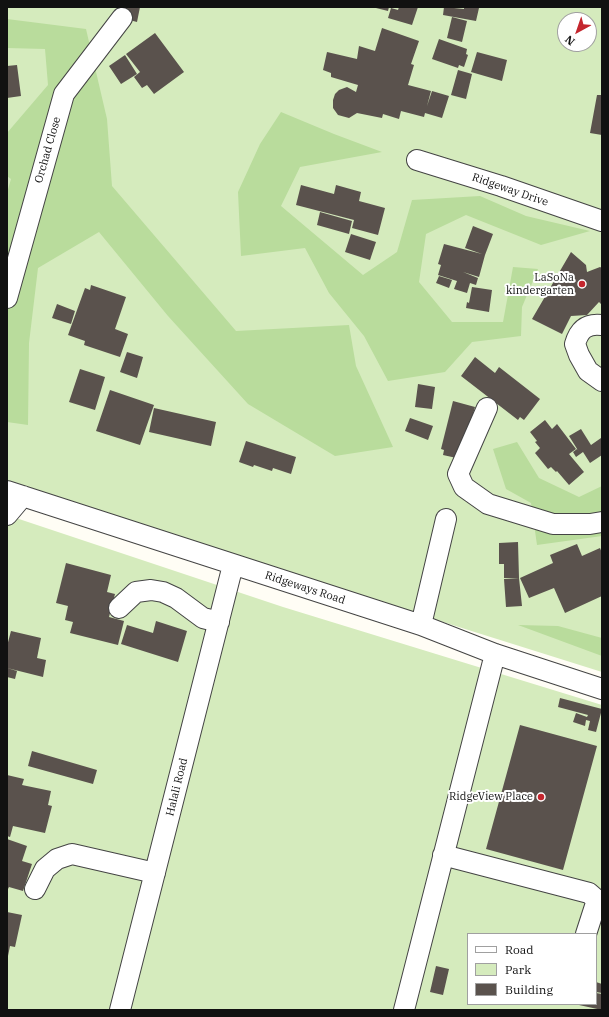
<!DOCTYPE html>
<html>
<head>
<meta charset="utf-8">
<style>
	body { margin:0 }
	#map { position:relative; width:609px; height:1017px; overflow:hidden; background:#fffdf5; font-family:"IBM Plex Serif",serif }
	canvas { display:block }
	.frame { position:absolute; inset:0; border:8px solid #111; pointer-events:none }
	.legend { position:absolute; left:467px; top:933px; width:130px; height:72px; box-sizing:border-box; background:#fff; border:1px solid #a0a0a0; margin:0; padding:5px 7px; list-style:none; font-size:12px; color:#111 }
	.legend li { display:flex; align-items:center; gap:8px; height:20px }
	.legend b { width:20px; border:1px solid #a0a0a0 }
	.north { position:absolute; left:557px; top:12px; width:40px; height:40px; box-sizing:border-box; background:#fff; border:1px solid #a0a0a0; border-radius:50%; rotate:220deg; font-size:11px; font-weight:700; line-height:16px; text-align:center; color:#111 }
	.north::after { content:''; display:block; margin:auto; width:14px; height:18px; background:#c4262e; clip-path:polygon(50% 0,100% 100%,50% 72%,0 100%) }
</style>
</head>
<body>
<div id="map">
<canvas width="609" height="1017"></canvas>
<div class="frame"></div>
<ul class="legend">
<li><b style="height:5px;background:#fff"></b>Road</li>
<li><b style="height:11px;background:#d5ebbd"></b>Park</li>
<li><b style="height:11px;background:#5a524d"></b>Building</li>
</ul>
<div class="north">N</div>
</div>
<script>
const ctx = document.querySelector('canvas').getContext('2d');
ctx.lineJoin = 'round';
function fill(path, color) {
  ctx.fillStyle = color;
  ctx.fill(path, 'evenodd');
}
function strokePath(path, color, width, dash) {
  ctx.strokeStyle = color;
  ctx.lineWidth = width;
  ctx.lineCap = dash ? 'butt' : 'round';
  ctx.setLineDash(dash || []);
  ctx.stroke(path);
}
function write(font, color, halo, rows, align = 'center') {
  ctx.font = font + ' "IBM Plex Serif",serif';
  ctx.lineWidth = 4;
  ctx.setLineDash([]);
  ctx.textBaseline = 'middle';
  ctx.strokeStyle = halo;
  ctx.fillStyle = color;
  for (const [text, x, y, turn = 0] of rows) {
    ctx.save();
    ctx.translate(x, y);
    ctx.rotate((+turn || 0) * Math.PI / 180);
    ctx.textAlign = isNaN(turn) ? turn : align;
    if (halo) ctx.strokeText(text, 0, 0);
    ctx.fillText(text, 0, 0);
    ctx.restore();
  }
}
const green = new Path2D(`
	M7,7H602V672L7,485ZM565,20H589V44H565Z
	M7,515L283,607L602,705V1010H7ZM468,934H596V1004H468Z`);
const forest = new Path2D(`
	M7,19L86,29L107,119L112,186L236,331L349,325L356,366L393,447L335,456L248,404L168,316L99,232L38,268L29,343L28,425L7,422V193L11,179L7,176V133L48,85L45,49L7,48Z
	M281,112L334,134L382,152L300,167L281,206L363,275L397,252L412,200L480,196L526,216L590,231L541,245L466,215L426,234L419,282L452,322H503L513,267L538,269L522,307L521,336L472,342L445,372L388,381L364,336L329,293L305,248L241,256L238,192L260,144Z
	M517,442L539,478L579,497L602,486V536L537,545L531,503L506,489L493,449Z
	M518,625L558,626L602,638V656Z`);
const building = new Path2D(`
	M124,7H140L137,22L122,18Z
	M372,7H389L388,11Z
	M399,7H418L412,25L388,18L391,8L398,10Z
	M444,7L464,9V7L479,8L476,21L443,15Z
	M452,17L467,21L462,42L447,38Z
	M382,28L419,41L411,64L414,65L408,85L431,91L427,106L432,91L449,96L442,118L425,113L424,117L401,111L399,119L383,114L382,118L357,113L349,118L338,115L333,108V100L335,94L339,90L347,87L356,92L358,85L331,77V73L323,70L327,52L357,59L359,46L375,51Z
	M155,33L184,72L154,94L147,85L142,88L134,77L140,72L126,54Z
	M439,39L467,49L466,54L468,55L464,67L459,65L458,68L432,59Z
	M477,52L507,60L502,81L471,72Z
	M125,55L137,74L121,84L109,66Z
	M17,65L21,96L7,98V66Z
	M458,70L472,74L466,99L451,95Z
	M597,95H602V135L590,133Z
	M301,185L334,194L336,185L361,192L359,201L385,208L378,235L352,228L354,220L296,205Z
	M320,212L352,221L349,234L317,225Z
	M473,226L493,234L485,255L479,277L463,272L478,278L476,285L470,283L467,293L454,289L457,281L438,275L441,265L438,264L444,244L482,254L465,248Z
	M351,234L376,242L370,260L345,252Z
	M571,252L586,265L587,272L600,267L602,268V305L599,302L587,315L571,316L562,334L532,319Z
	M439,276L452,280L449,288L436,283Z
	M91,285L126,297L115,329L128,334L120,357L84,345L85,341L68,335L85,288L90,290Z
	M472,287L492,290L489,312L466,308L467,302L469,303Z
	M57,304L75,311L71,324L52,318Z
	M127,352L143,357L137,378L120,372Z
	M475,357L495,373L499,367L540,399L524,420L520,417L518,420L461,376Z
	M80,369L105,377L95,410L69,402Z
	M418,384L435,387L432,409L415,407Z
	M110,390L154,405L140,445L96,431Z
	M453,401L475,407L461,459L443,455L444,450L441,449Z
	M154,408L216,422L211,446L149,432Z
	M410,418L433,426L428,440L405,431Z
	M545,420L552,429L557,424L576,449L569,454L584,472L569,485L557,471L556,472L551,467L548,469L535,453L540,448L535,442L537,441L530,432Z
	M581,429L591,445L601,438L602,440V455L590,463L583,452L576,457L573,452L577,449L579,452L569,436Z
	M246,441L296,457L291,474L273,468L272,471L254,465L253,467L239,462Z
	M518,542L519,578H504V564H499V543Z
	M577,544L582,556L600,548L602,553V596L565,613L554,588L529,598L520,578L553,563L550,555Z
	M66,563L111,575L107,592L115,594L109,617L124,621L118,645L70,633L73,622L65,620L68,606L56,603Z
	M519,578L522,606L506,607L504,579Z
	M156,621L187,631L178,662L121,644L127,625L153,633Z
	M11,631L41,638L37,658L46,660L43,677L7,668V646Z
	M7,668L17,671L15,679L7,677Z
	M560,698L602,709L596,732L588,730L590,721L586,720L585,726L573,722L576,713L587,717L588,715L558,707Z
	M520,725L597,746L563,870L486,849Z
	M32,751L97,770L93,784L28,766Z
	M7,775L24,779L22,785L51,791L48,805L52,806L45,833L13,826L10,837L7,836Z
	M7,839L27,846L22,861L32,864L23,891L9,887L7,891Z
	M7,912L22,915L15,947L10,946L8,956Z
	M436,966L449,969L443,995L430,992Z
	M596,982L602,984V993L596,992Z
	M596,993L602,994V1010L579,1005L596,1004Z`);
const minor = new Path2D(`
	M417,160L501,186L602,221
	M7,298L64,94L122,18
	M602,325C586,323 579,330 575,344L579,355L588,371L602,381
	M487,408L458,474L464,487L488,504L553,524H590L602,522
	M7,491L421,625L495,654L602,689
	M7,515L23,496
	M119,608L136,592L151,590L163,592L176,598L203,618L219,622
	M421,625L446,519
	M443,855L589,893L597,900L586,934
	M35,889L45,869L57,859L72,854L155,873
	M120,1010L233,565
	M404,1010L495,654`);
const markers = [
	[582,284,4,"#c4262e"],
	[541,797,4,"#c4262e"]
];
const streetNames = [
	["Orchad Close",48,150,-74],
	["Ridgeway Drive",510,190,19],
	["Ridgeways Road",305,588,18],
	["Halali Road",177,787,-76]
];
const poiNames = [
	["LaSoNa",574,278],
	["kindergarten",574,291],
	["RidgeView Place",533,797]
];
fill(green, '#d5ebbd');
fill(forest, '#b9dc9c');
fill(building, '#5a524d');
strokePath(minor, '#444', 22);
strokePath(minor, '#fff', 20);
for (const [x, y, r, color] of markers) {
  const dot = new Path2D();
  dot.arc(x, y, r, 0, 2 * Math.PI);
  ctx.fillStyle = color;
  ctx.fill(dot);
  strokePath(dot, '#fff', 1.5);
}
write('11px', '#111', '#fff', streetNames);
write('11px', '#111', '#fff', poiNames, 'right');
</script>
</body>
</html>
